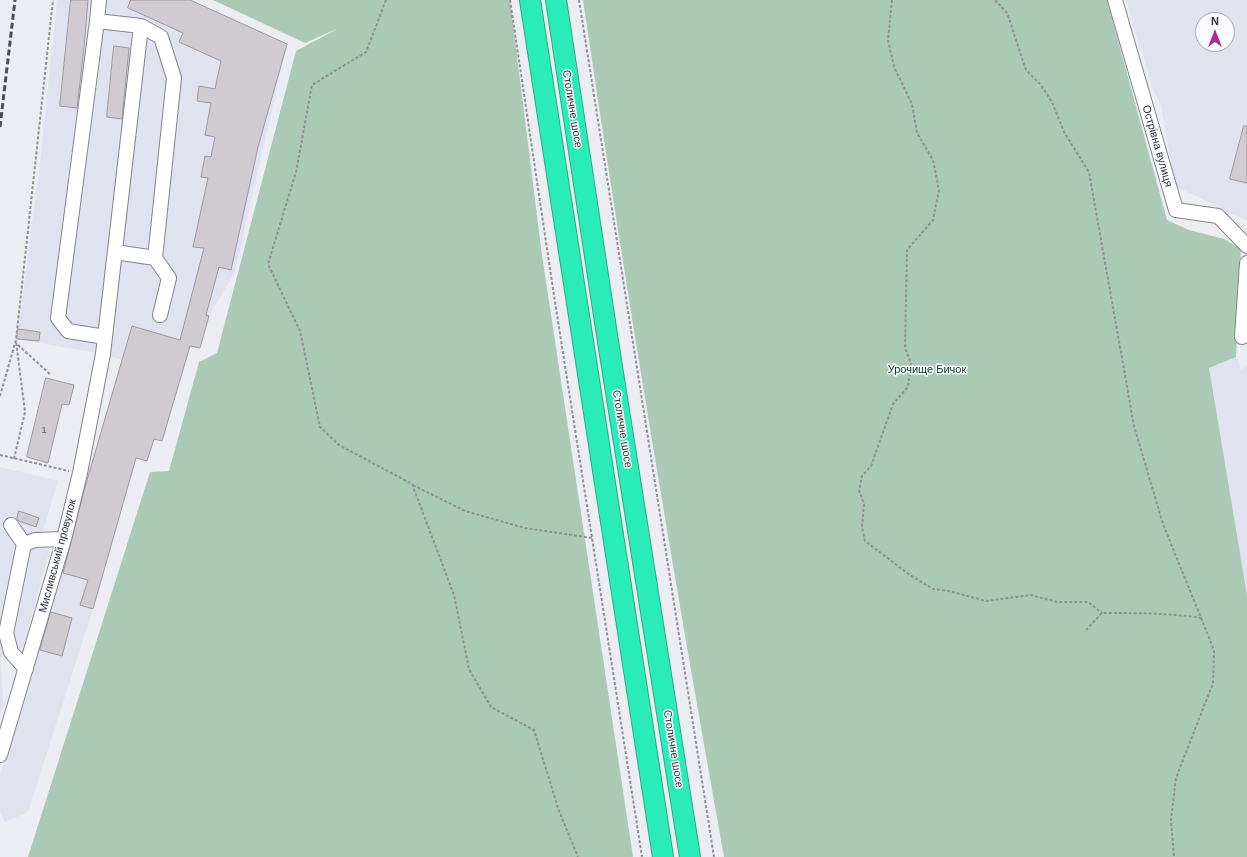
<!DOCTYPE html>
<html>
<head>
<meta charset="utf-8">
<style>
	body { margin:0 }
	#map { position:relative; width:1247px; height:857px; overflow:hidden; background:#ecedf2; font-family:Arial,sans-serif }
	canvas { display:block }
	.north { position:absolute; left:1195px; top:12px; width:40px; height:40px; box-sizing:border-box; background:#f9faff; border:1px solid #a8a9ad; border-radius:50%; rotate:0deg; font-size:11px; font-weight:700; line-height:16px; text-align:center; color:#2e2f31 }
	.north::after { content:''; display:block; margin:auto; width:14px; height:18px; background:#a3328e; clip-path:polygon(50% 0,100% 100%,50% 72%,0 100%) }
</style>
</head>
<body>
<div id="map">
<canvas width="1247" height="857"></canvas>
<div class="north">N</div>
</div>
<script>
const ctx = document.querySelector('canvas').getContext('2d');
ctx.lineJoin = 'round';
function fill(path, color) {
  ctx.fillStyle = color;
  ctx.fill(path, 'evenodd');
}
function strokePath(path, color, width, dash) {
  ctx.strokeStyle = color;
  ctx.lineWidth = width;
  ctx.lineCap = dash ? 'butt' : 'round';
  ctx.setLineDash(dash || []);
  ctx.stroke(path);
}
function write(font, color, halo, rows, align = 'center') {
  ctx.font = font + ' Arial,sans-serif';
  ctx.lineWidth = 3;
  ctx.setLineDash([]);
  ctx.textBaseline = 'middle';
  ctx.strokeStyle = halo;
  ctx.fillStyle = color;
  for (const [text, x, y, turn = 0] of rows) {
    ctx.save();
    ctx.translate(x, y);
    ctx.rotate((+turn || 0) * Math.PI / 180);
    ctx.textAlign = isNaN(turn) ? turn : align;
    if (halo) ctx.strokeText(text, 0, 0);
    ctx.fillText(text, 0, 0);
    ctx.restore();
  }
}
const built = new Path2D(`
	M57,0H190L287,44L235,272L209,316L200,348L190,346L162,441L154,439L147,461L136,458L93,609L28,812L5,822L0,812V776L39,650L122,360L103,354L17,339L40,163Z
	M1126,0H1247V221L1179,188L1174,180L1161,105L1154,92ZM1203,20H1227V44H1203Z
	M1236,357L1242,371L1247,364V595L1209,368Z
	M0,467L58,481L43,531L37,534L35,544L50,549L23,647L0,658Z
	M0,658L4,705L0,717Z`);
const green = new Path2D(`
	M213,0H510L542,255L633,857H28L150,472L169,471L199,362L217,353L296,51L339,28L305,43Z
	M583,0H1107L1167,220L1189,230L1224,239L1241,249L1236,357L1209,368L1247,595V857H724C673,572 625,286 583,0Z`);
const building = new Path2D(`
	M71,0H88L84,48L77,108L60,106Z
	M131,0H190L287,44L258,147L231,270L219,267L206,315L209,316L200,348L190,346L162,441L154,439L147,461L136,458L93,609L80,605L88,580L63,573L85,487L132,326L180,340L204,248L193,247L208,178L201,177L205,156L211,157L215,137L205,135L211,103L197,101L199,86L215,89L221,61L179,42L183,33L128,8Z
	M114,46L129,48L122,119L107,117Z
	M1244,126H1247V183L1230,179Z
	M18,329L40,332L39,341L17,339Z
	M46,378L74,385L69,405L62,404L48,463L27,457Z
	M19,511L39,518L36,527L19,521L17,519Z
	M51,612L72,618L62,656L40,650Z`);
const path = new Path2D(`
	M386,0L366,52L312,85L296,172L268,264L300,331L320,427L339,445L412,484L454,595L469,669L491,707L534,730L559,811L578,857
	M510,0L553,289L642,857
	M579,0L714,857
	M892,0L888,40L894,67L912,104L917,133L933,160L939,190L933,220L907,250L905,348L911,363L908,387L893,404L871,466L862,476L859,490L864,504L862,527L865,541L910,575L933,589L949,591L986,601L1031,595L1057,602H1088L1102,613
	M995,0L1007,13L1026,70L1041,85L1052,102L1064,132L1089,172L1134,426L1163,524L1214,650L1213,683L1176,778L1171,820L1174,857
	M18,345L51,375
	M0,396L16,340L53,0
	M0,455L69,471
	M14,459L25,412L16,341
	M413,485L465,511L525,528L592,538
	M1086,630L1102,613C1136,613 1169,613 1202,618`);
const minor = new Path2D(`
	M1115,0L1176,210L1218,216L1247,246
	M97,21L58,318L68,331L105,337
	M115,252L155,258L174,78L161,37L141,26
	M155,258L169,278L160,315
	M1242,337L1247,263
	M11,525L24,544L6,633L11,652L26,669
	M24,544L35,540L64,539
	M0,755L64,539L80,473L103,354L141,26L97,21L99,0`);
const highway = new Path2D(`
	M530,0L663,857
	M556,0L609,348L690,857`);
const rail = new Path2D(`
	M0,127L15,0`);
const numberNames = [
	["1",44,431]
];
const streetNames = [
	["Столичне шосе",572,109,81],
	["Острівна вулиця",1157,146,74],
	["Столичне шосе",622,429,81],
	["Мисливський провулок",58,556,-75],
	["Столичне шосе",673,749,81]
];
const parkNames = [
	["Урочище Бичок",927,370]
];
fill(built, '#e0e2ef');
fill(green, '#abcab6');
fill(building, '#cfcbd0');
strokePath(building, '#9c999e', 1);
strokePath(minor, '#838489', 16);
strokePath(highway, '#2baa89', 22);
strokePath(path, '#909195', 2, [3, 2]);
strokePath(minor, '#fff', 14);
strokePath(highway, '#2aecb8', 20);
strokePath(rail, '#4d4e51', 3, [6, 3]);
write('9px', '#565659', null, numberNames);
write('11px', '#2e2f31', '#f9faff', streetNames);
write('11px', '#093d24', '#f9faff', parkNames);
</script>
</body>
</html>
